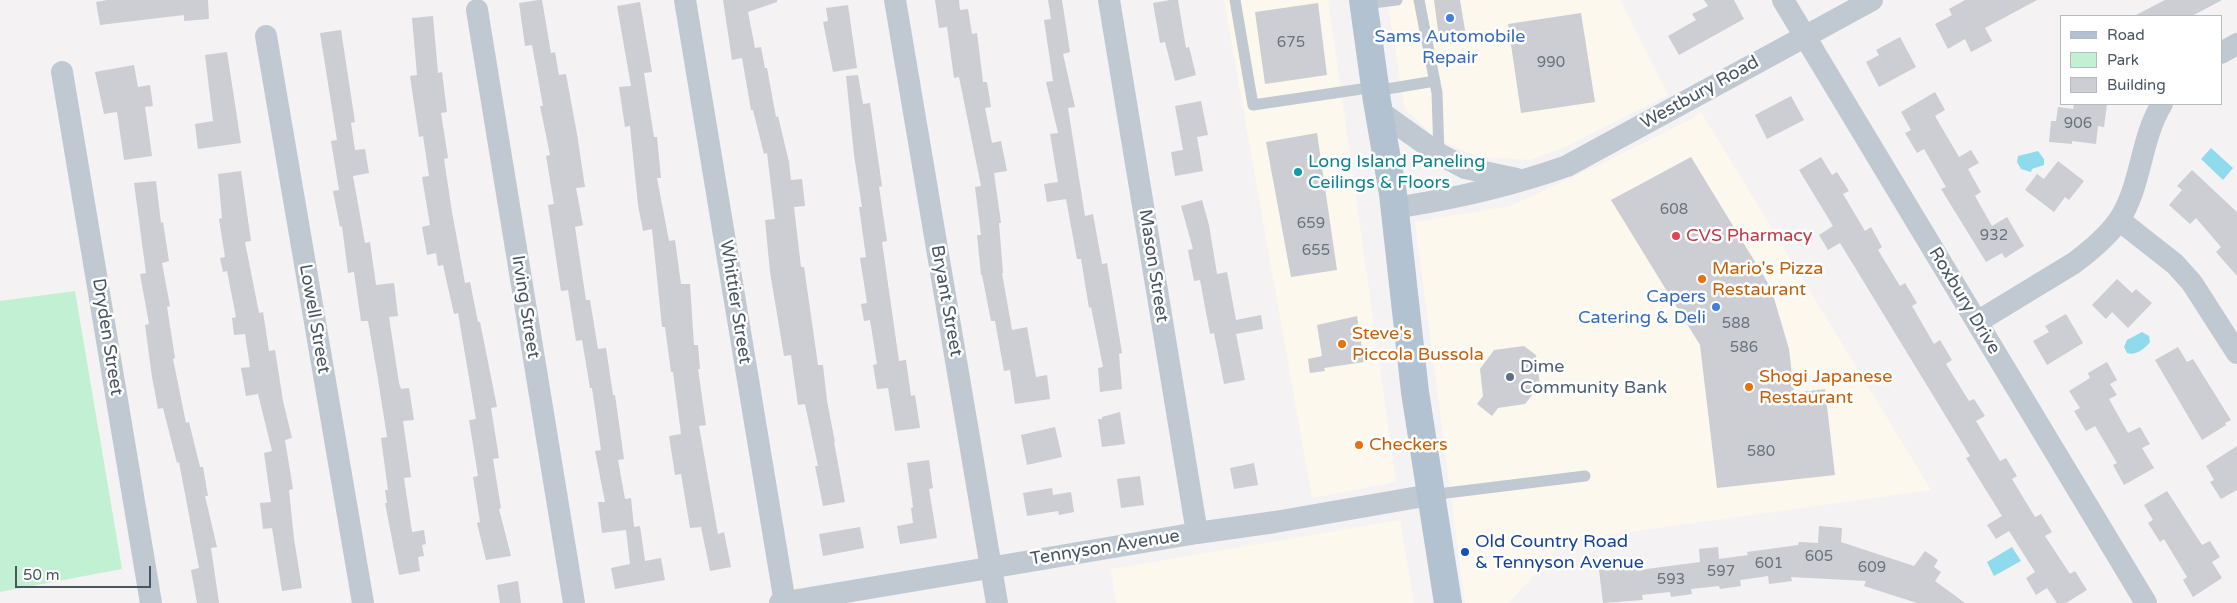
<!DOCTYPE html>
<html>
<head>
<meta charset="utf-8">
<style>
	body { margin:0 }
	#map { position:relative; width:2237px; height:603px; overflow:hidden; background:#f4f2f2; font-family:"Varela Round",sans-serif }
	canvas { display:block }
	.legend { position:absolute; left:2060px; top:15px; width:162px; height:90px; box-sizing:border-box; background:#fff; border:1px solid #b6bbbf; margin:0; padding:6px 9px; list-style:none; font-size:15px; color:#495560 }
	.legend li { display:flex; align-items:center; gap:10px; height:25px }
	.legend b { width:25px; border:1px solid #b6bbbf }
	.scale { position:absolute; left:15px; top:566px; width:136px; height:22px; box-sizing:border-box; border:2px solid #495560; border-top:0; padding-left:6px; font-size:15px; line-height:18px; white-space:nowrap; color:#495560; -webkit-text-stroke:4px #fff; paint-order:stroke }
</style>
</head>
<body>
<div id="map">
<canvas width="2237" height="603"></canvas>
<ul class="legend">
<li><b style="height:6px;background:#b2c2d0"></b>Road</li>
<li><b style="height:14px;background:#c2f0d3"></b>Park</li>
<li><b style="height:14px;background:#ccced4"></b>Building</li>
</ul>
<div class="scale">50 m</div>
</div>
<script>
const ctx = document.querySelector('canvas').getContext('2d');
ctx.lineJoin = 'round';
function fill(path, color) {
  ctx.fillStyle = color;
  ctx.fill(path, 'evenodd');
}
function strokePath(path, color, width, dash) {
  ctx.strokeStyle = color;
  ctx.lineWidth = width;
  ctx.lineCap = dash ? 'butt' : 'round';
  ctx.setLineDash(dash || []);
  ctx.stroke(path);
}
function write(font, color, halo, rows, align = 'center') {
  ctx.font = font + ' "Varela Round",sans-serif';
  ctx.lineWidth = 5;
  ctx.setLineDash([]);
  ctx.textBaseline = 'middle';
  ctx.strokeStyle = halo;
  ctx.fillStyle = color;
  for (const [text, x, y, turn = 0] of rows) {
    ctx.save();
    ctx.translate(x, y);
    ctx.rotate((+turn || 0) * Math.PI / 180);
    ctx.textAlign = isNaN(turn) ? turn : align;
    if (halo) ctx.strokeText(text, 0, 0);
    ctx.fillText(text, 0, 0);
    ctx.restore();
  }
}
const commercial = new Path2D(`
	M1224,0H1328L1396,482L1312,498Z
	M1387,0H1620L1668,95L1565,147L1531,160L1479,157L1437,139L1405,109Z
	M1701,112L1931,490L1564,541L1509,603H1465L1415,222L1510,206L1601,164L1686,122Z
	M1400,520L1414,603H1116L1111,569Z`);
const green = new Path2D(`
	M75,291L122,569L0,592V301Z`);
const water = new Path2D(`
	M2211,148L2233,168L2223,180L2201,159Z
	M2038,151L2044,159V165L2032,169L2031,172L2021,169L2017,162L2018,156Z
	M2142,332L2149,336L2150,342C2145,349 2135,356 2127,353L2124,347L2127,340Z
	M2012,547L2021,561L1994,576L1987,562Z`);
const building = new Path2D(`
	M107,0H208L209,19L184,21V15L100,25L96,2Z
	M538,0H542L551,53L555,52L559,75L566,74L577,134L585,187L576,188L583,225L575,227L586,300H590L598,349L606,348L613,395H615L624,459L618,460L625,499L631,498L634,527L640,526L645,561L661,558L665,580L615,589L611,568L630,564L626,530L602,533L598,502H605L595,451L601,450L592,388H590L582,340L576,341L568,290L561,291L548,205L554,204L546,156L550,155L540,106H543L532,45L525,46L519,3Z
	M723,0H777V2L748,12L755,48L761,47L765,68H767L776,117L778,116L789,162L791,180L802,179L805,206L794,207L801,267H804L818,365H823L827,401L835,442H834L845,502L823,506L815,466H818L805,404L798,405L791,355L784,356L770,272L765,220L775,219L767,153L764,154L753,110H751L742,58L732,60Z
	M935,0H959L960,10L968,9L972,34L977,33L983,82H987L991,107L985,108L992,143L1001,141L1007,171L994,173L1001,223H999L1003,273H1002L1012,330L1027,327L1036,377L1047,375L1050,399L1015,404L1010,370L1004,371L995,321H991L982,275H981L977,235H981L975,187L981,186L959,77L954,78L947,27L939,28Z
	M1048,0H1062L1070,52L1063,54L1075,107L1068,108L1085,216L1093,214L1102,264L1107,263L1122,353L1119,354L1122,389L1100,392L1098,368L1103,367L1091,307L1089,308L1081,259H1077L1066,199L1047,202L1044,184L1058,182L1050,134L1058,133L1046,82L1053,81L1044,20L1051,19Z
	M1170,0H1178L1186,48L1189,47L1196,75L1175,81L1165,42L1160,43L1153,3Z
	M1434,0H1460L1467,42L1450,44L1449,37L1439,38Z
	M1704,0H1734L1744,19L1679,55L1668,36L1696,20L1692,14L1708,6Z
	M1965,0H2037L1985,28L1992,41L1971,52L1965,39L1948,49L1935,24L1952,15L1949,9Z
	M2165,0H2222L2192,16H2134Z
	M640,2L652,72L644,73L654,137H657L661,178H657L669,241L675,240L681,284H690L694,345H698L700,369H698L706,425L699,426L718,534L724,532L731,567L710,571L701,527L690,528L681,474L675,475L669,436L681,434L673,372H671L665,327H662L652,229L643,231L638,205L630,126L625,127L619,87L631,86L617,6Z
	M1318,3L1327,75L1265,84L1255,12Z
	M848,5L857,68L833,72L823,22L828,21L826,8Z
	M1581,13L1595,102L1521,113L1508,24Z
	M433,16L438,73L442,72L447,112L441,113L448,158L444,159L452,212L465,283L470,282L478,322H480L497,407L491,408L499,458L493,459L501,508L499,509L511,556L486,560L477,523L480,522L473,477L478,476L469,420L476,419L458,313L454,314L443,265L438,266L436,253L427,255L422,227L430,225L422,177L429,176L423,136L419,137L410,76L417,75L412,18Z
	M341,30L355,122L351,123L355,150L365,149L369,173L353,176L365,243L370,242L376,285L394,283L398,316L389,317L399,383L401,389L409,388L414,420L403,421L411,477L404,478L412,532L424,530L426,544L422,545L424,556L418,557L420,571L399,575L385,503H387L385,490H388L381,438L387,437L377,373L368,321H361L354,272L348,273L342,226L340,227L333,191L339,190L331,141L337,140L320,33Z
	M1900,37L1916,67L1879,87L1866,62L1879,55L1876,50Z
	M227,52L241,143L198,149L195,124L213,121L205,55Z
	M134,65L138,87L150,85L153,106L145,107L152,156L124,160L117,112L104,114L95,72Z
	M858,75L863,104L870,103L882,186L879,187L887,241L882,242L899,361L906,360L911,396L915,395L920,428L895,431L888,388L877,389L873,365L877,364L870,320L864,321L861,304L867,303L860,258L866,257L859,207H862L854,155L846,76Z
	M1935,92L1945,110L1935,116L1959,157L1971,150L1979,163L1968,169L1981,192L1975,196L1992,226L2007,217L2024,246L2005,258L2002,253L1986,262L1941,189L1946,187L1924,149L1917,153L1905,133L1911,130L1901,112Z
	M1791,96L1804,120L1767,139L1755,115Z
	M1201,101L1208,135L1197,137L1203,171L1175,176L1171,152L1183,150L1175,106Z
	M2074,104H2107L2104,127L2098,126L2096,144L2072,141V144L2049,142L2051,121H2056L2058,107L2073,109Z
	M1317,133L1337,270L1291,277L1266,142Z
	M1691,157L1771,288L1789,349L1794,393L1825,389L1835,475L1717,488L1700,345L1611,200Z
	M1821,157L1832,175L1837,172L1849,191L1843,194L1865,231L1871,227L1882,247L1878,250L1900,286L1905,283L1917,303L1912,306L1934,344L1940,340L1952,360L1946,364L1969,401L1974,399L1985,416L1976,421L2000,461L2006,458L2017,476L2012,479L2035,517L2041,514L2052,532L2045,536L2070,574L2075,571L2087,590L2066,603H2057L2047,588L2036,595L2026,578L2035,572L2009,531L1996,539L1987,525L2002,516L1966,458L1970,456L1840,243L1828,250L1819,235L1833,226L1799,170Z
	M2058,161L2084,181L2069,200L2065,197L2054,212L2025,190L2037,174L2044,179Z
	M2192,170L2237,212V276L2216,252L2221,247L2196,218L2190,224L2169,205L2182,190L2177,186Z
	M241,171L251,241L245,242L259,313L263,312L269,351L275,350L283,401L292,438L285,440L293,489L289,490L294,539L302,588L282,591L272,528L263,529L260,503L271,502L264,453L272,451L258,394L246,396L241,368L250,367L245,334L234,335L232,318L236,317L227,271L223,272L220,258L225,257L219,219L222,218L218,174Z
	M156,181L161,223L163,222L169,261L162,263L170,306L167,307L175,358L173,359L186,423L189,422L200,467H203L208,496H205L217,547L211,548L219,603H197L191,570L199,568L179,462L177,463L163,408L158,409L152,377L145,325L149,324L140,274L146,273L134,183Z
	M1202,200L1209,225L1217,274L1227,272L1236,320L1261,315L1263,329L1236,334L1245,380L1224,384L1214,333L1210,334L1200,280L1194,281L1188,250L1193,249L1181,206Z
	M2117,279L2132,293L2136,289L2152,303L2128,328L2112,312L2106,319L2092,305Z
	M2066,314L2083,343L2047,365L2033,341L2049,332L2045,326Z
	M1357,316L1364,362L1324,368L1325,371L1310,373L1308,359L1322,356L1317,325Z
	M1524,346L1536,355L1540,385L1525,404L1498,408L1492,416L1477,404L1483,396L1480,369L1494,350Z
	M2178,347L2187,362L2193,359L2231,420L2225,423L2226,425L2202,440L2155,360Z
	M2107,362L2117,380L2110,384L2117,395L2109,399L2128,433L2140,427L2150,444L2142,448L2154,468L2124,485L2113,465L2117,463L2095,426L2086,431L2074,411L2080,408L2069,391L2090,378L2088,373Z
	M1120,412L1125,444L1102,447L1098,419H1102V417Z
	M1055,427L1062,457L1027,465L1021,435Z
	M2237,446V490L2221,499L2210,482L2214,480L2206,466Z
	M929,460L933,488L929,489L937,538L900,544L897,526L913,523L911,508L913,507L907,463Z
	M1254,463L1258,485L1234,489L1230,468Z
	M1140,476L1144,505L1121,508L1117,479Z
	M1052,488L1053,495L1071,492L1074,512L1059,515L1058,511L1027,516L1023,493Z
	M2167,491L2202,545L2210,541L2220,557L2212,562L2222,578L2193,597L2183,580L2187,577L2164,539L2160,542L2148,523L2153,520L2144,505Z
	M1819,526L1842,528L1841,542L1914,566L1925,551L1938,560L1934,567L1941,572L1935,581L1965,603H1917L1864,586L1866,581L1791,577L1792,581L1769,584L1768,576L1740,580L1741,586L1720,589L1719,586L1691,589L1692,594L1671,597L1670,592L1642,595L1643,600L1603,603L1599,570L1639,565V570L1700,562L1699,549L1718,547L1719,559L1748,555L1747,552L1798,545L1799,542L1818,543Z
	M860,527L864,548L823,556L819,534Z
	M518,581L521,603H500L497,585Z`);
const lane = new Path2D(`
	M1235,0L1253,105L1375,87
	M1419,0L1437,93L1439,154
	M1364,4L1397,0
	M1375,91L1435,81
	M1430,495L1585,476`);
const street = new Path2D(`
	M685,0L785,603
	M895,0L997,603
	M1109,0L1197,533
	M1783,0L2146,603
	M477,10L574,603
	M266,36L363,603
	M2221,53L2237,44
	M62,72L151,603
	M1379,111L1439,154L1465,168L1517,179
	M1394,208C1453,199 1511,186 1567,166L1872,0
	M2119,220L2175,264L2192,283L2237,353
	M1977,322L2074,263C2090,251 2108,236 2119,220C2142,185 2140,139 2162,104
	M780,603L1197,533L1275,522L1430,495`);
const primary = new Path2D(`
	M1363,0L1377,101L1393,194L1415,392L1448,603`);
const markers = [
	[1450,18,5,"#3f7fe0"],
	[1298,172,5,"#0f9aa8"],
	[1676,236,5,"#e0444e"],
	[1702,279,5,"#e8710a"],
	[1716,307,5,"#3f7fe0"],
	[1342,344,5,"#e8710a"],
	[1510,377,5,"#5c6f8a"],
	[1749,387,5,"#e8710a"],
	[1359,445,5,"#e8710a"],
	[1465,552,5,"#1a4fb4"]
];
const numberNames = [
	["675",1291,43],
	["990",1551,63],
	["906",2078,124],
	["608",1674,210],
	["659",1311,224],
	["932",1994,236],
	["655",1316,251],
	["588",1736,324],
	["586",1744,348],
	["580",1761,452],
	["605",1819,557],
	["601",1769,564],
	["609",1872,568],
	["597",1721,572],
	["593",1671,580]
];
const shopNames = [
	["Sams Automobile",1450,37],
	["Repair",1450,58],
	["Capers",1706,297,"right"],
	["Catering & Deli",1706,318,"right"]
];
const streetNames = [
	["Westbury Road",1700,93,-29],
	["Mason Street",1153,266,81],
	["Bryant Street",946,301,80],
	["Roxbury Drive",1964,301,59],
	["Whittier Street",735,302,81],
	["Irving Street",525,307,81],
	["Lowell Street",314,319,80],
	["Dryden Street",107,337,81],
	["Tennyson Avenue",1105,548,-9]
];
const cultureNames = [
	["Long Island Paneling",1308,162],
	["Ceilings & Floors",1308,183]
];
const healthNames = [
	["CVS Pharmacy",1686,236]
];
const foodNames = [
	["Mario's Pizza",1712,269],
	["Restaurant",1712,290],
	["Steve's",1352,334],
	["Piccola Bussola",1352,355],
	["Shogi Japanese",1759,377],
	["Restaurant",1759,398],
	["Checkers",1369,445]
];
const serviceNames = [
	["Dime",1520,367],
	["Community Bank",1520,388]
];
const transitNames = [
	["Old Country Road",1475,542],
	["& Tennyson Avenue",1475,563]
];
fill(commercial, '#fdf8ed');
fill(green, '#c2f0d3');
fill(water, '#8fdbed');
fill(building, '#ccced4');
strokePath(lane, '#c0c9d1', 11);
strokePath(street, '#c0c9d1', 22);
strokePath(primary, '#b2c2d0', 28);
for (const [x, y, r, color] of markers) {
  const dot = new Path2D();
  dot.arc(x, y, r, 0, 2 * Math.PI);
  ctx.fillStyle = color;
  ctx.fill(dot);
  strokePath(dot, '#fff', 2);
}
write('15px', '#6a737d', null, numberNames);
write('18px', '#366cbe', '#fff', shopNames);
write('18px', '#495560', '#fff', streetNames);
write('18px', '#0d838f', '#fff', cultureNames, 'left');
write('18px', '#be3a42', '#fff', healthNames, 'left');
write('18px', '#c56008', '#fff', foodNames, 'left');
write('18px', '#4e5e75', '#fff', serviceNames, 'left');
write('18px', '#164399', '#fff', transitNames, 'left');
</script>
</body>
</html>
